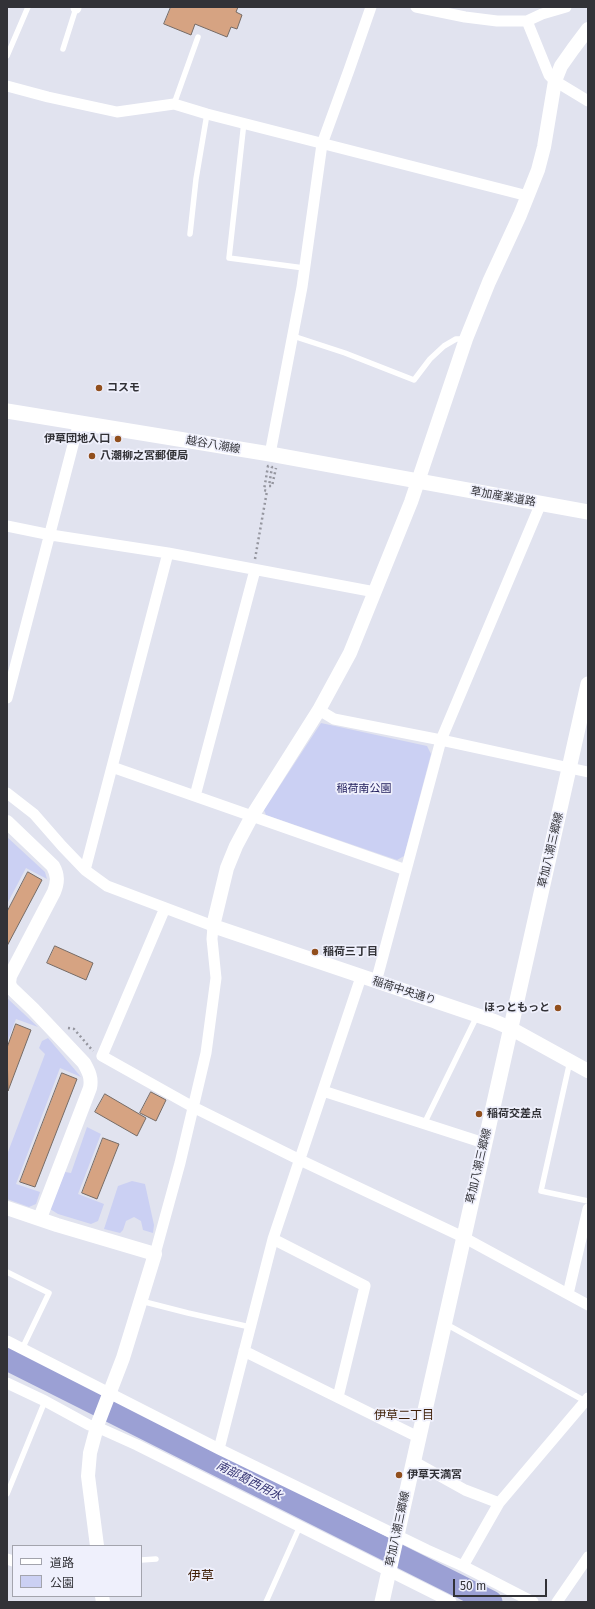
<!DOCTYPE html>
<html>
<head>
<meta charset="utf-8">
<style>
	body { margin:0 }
	#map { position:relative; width:595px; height:1609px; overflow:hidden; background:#e1e3ef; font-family:"Fira Sans","Noto Sans JP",sans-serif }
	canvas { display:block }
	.frame { position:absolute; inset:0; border:8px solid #323237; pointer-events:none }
	.legend { position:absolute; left:12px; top:1545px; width:130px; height:52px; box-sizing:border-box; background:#eff0fc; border:1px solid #a3a4ad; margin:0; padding:5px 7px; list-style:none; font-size:12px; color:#323237 }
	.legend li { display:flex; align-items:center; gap:8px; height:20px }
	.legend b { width:20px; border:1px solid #a3a4ad }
	.scale { position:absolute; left:453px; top:1579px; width:94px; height:18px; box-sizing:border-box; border:2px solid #323237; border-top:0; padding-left:5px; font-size:12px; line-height:14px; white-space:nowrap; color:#323237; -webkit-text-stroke:3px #eff0fc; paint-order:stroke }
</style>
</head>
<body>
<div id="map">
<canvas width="595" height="1609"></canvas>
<div class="frame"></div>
<ul class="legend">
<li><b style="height:5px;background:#fff"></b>道路</li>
<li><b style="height:11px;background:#cbd0f3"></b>公園</li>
</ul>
<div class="scale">50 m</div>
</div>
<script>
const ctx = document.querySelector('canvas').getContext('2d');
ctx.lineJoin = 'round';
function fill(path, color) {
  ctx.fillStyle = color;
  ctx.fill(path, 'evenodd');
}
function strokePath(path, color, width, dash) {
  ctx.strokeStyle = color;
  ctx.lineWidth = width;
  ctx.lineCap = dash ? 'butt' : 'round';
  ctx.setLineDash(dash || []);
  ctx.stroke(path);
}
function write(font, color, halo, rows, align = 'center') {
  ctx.font = font + ' "Fira Sans","Noto Sans JP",sans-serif';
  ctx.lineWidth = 3.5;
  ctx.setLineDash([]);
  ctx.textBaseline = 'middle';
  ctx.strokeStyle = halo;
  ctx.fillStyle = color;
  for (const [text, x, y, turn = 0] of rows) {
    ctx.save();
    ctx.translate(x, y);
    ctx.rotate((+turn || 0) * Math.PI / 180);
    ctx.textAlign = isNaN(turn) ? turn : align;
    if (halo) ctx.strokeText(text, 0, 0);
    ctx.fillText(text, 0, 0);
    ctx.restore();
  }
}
const green = new Path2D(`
	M321,723L427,746L431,754L404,856L397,860L266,815L264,810Z
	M7,837L45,872L47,879L26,868L7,904Z
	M7,998L38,1027L16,1019L7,1043Z
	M48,1038L81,1077L60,1068L16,1184L40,1192L36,1204L29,1207L7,1199V1152H8L45,1054L39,1048L42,1041Z
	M87,1127L101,1134L78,1194L104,1204L98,1221L91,1224L58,1214L50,1209L65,1172L71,1173Z
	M132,1181L145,1184L154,1225L153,1233L143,1230L141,1221L134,1217L126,1221L123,1230L120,1233L104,1229L118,1186Z`);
const river = new Path2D(`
	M7,1359L491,1602`);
const building = new Path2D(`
	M171,7H238L236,12L242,15L237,29L231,27L227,37L195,24L191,35L164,24Z
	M28,872L42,880L7,946V912Z
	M55,946L93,963L86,980L47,963Z
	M16,1024L31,1030L8,1091L7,1048Z
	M62,1073L77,1079L35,1187L20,1182Z
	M151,1092L166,1100L156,1121L140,1113Z
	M105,1094L146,1118L137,1136L95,1112Z
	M103,1138L119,1144L97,1199L82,1193Z`);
const path = new Path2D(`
	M255,559L267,491L264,490L268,466L272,467L269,486H272L276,468
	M68,1028L74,1029L93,1051`);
const service = new Path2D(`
	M63,49L76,8
	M7,56L28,7
	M174,104L198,37
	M244,122L229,258L304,268
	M190,234L196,179L207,114
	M293,336L345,353L414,380L430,359L444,346L456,339H466
	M570,1061L541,1191L588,1201
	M424,1124L477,1016
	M7,1272L49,1293L22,1349
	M141,1301L188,1313L250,1327
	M446,1324L585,1401
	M7,1494L45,1401
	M141,1560L156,1559
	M266,1602L300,1526`);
const minor = new Path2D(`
	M416,7L465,17L497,21H527L542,14L566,7
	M76,8V7
	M527,21L549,75L555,81L588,101
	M7,86L48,97L117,112L174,104L207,114L528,196
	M270,454L302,287L322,144L349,70L371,7
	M7,526L51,535L168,553L375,592
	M7,698L79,422
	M319,710L334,719L441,740L588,772
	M112,767L406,870
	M7,793L34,814L62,846L85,870L107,886L213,926L212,939L216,978L206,1053L180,1163L155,1254
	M195,796L255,570
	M85,870L168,553
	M165,908L102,1056L193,1107L300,1160L463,1237L588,1305
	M376,982L441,740L541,503
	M323,1091L484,1143
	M273,1239L365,1286L338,1397
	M568,1294L588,1209
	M7,1341L219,1449L427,1550L463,1566L533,1602
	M244,1351L418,1437
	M7,1383L45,1401L89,1425L97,1427L137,1445L451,1602
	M219,1449L273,1239L361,977
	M413,1461L465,1490L499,1503
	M7,1559L13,1561
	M463,1566L499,1503L588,1398
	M557,1602L588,1557`);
const tertiary = new Path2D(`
	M588,29L573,49L561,66L555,81L544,147L538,170L520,215L489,282L466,339L411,502L350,653L319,710L252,816L236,846L227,868L213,926L494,1021L510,1028L588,1071
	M7,822L53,866C58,875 58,882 54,892L10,976L9,983L11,988L33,1009L84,1063C89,1072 92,1078 90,1088L40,1218
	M7,1208L57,1225L155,1254L123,1358L98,1423L90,1453L88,1476L97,1546
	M102,1596L103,1602`);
const secondary = new Path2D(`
	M7,411L270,454L588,512
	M382,1602L588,684`);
const markers = [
	[99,388,4,"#914f1d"],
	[118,439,4,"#914f1d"],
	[92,456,4,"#914f1d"],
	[315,952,4,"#914f1d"],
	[558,1008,4,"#914f1d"],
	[479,1114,4,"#914f1d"],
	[399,1475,4,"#914f1d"]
];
const poiNames = [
	["コスモ",107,388],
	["伊草団地入口",110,439,"right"],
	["八潮柳之宮郵便局",100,456],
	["稲荷三丁目",323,952],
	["ほっともっと",550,1008,"right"],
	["稲荷交差点",487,1114],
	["伊草天満宮",407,1475]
];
const streetNames = [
	["越谷八潮線",213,445,10],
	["草加産業道路",503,497,10],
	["草加八潮三郷線",551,850,-77],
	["稲荷中央通り",404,991,18],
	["草加八潮三郷線",479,1166,-77],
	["草加八潮三郷線",398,1529,-78]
];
const parkNames = [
	["稲荷南公園",364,789]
];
const neighbourhoodNames = [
	["伊草二丁目",404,1416]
];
const waterNames = [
	["南部葛西用水",249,1481,27]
];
const quarterNames = [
	["伊草",201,1576]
];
fill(green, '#cbd0f3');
strokePath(river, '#9ba0d4', 23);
fill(building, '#d6a382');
strokePath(building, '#766b65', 1);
strokePath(path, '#95969f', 2.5, [2, 3]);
strokePath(service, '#fff', 5.5);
strokePath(minor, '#fff', 11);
strokePath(tertiary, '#fff', 14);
strokePath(secondary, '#fff', 15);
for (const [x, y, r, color] of markers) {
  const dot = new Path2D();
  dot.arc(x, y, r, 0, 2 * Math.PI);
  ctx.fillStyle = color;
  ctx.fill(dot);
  strokePath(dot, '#eff0fc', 1.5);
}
write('bold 11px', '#323237', '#eff0fc', poiNames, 'left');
write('11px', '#323237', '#eff0fc', streetNames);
write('11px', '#25225f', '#eff0fc', parkNames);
write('12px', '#41220a', '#eff0fc', neighbourhoodNames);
write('italic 12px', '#363574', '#eff0fc', waterNames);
write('13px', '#41220a', '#eff0fc', quarterNames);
</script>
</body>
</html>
